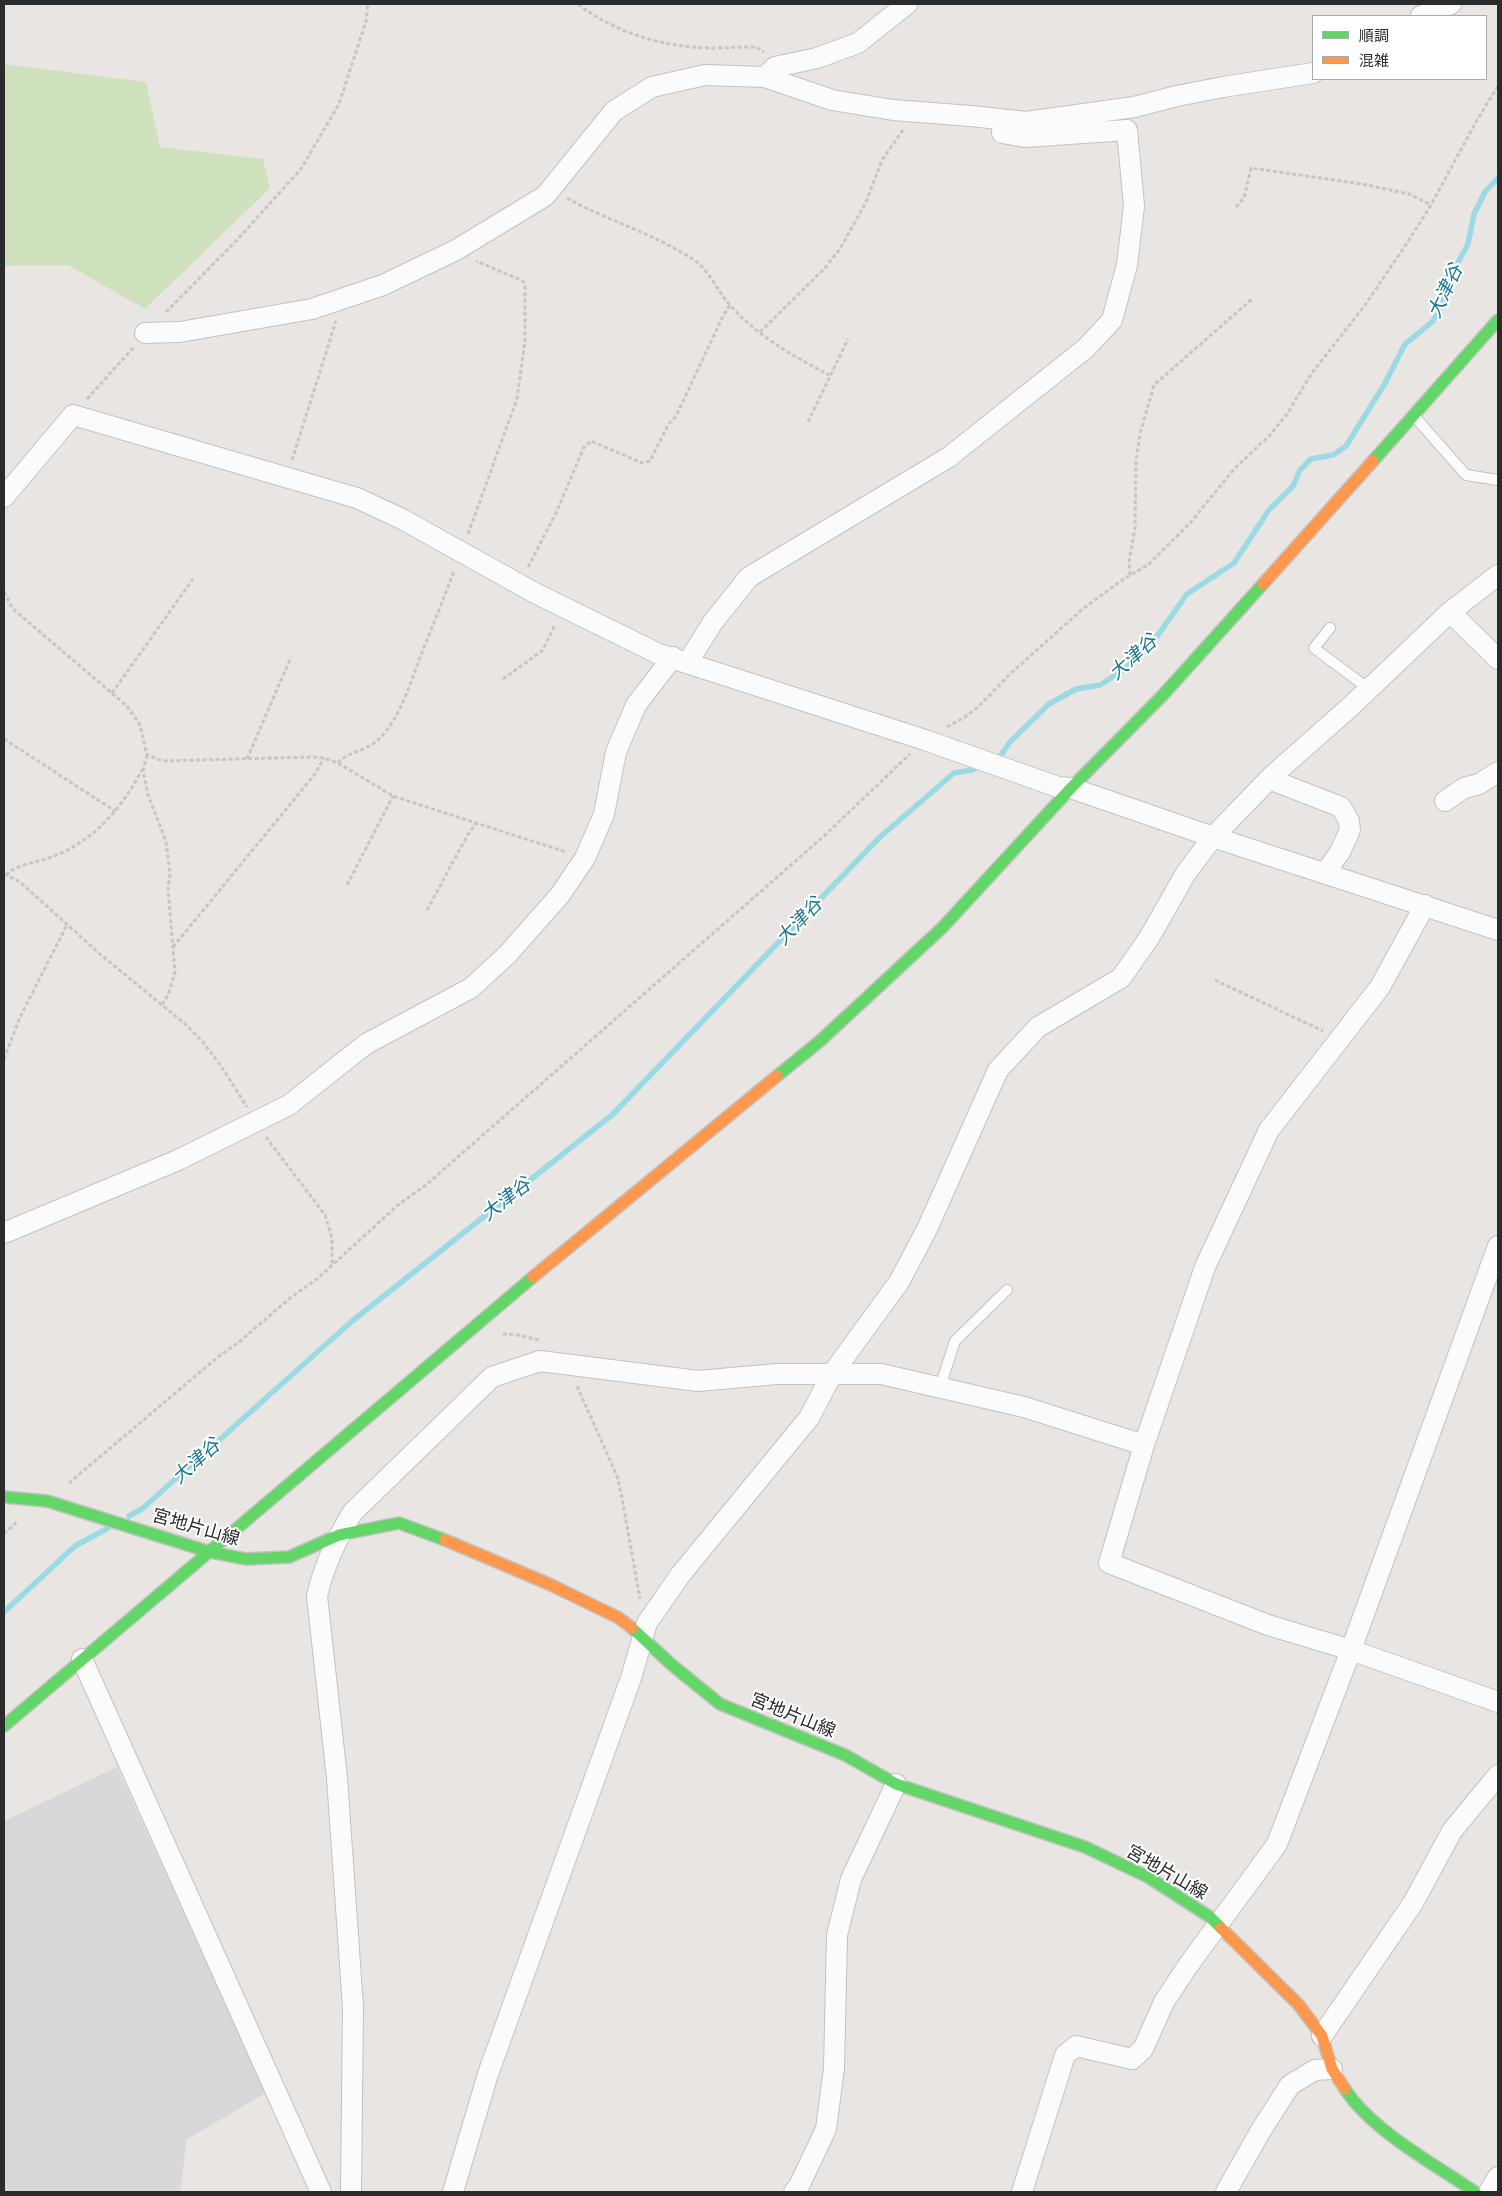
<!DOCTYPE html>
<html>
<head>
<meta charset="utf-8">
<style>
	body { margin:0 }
	#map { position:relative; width:1502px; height:2196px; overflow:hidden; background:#e9e5e2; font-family:"Exo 2","Noto Sans JP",sans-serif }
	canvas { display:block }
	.frame { position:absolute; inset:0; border:5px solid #2b2b2b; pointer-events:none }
	.legend { position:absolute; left:1312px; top:15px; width:175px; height:65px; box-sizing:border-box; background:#fff; border:1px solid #aaa; margin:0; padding:6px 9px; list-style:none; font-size:15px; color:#2b2b2b }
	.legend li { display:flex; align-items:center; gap:10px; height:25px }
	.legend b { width:25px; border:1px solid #aaa }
</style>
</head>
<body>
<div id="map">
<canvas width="1502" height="2196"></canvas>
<div class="frame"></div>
<ul class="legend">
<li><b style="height:6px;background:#63d668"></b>順調</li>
<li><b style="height:6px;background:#ff974d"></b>混雑</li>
</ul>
</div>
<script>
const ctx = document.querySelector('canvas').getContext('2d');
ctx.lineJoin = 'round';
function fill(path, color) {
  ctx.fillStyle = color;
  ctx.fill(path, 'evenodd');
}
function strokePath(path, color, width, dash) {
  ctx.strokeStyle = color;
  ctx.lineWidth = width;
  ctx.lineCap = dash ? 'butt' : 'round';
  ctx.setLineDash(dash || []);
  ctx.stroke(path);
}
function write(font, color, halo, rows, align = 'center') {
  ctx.font = font + ' "Exo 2","Noto Sans JP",sans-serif';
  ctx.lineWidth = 4;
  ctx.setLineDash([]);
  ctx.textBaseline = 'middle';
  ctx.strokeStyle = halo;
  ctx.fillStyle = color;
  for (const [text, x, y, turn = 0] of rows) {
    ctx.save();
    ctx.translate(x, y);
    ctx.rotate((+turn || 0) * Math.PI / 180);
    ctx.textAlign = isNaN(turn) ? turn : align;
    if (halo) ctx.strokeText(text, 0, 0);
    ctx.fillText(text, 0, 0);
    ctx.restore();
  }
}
const industrial = new Path2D(`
	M117,1767L266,2093L187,2139L180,2192H4V1821Z`);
const green = new Path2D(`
	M4,64L146,82L160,147L263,159L270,188L145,309L68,265L4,266Z`);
const stream = new Path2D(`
	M994,759L1001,755L1010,742L1049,704L1076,689L1100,685L1125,669L1158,635L1187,594L1234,563L1269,510L1293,486L1300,470L1311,459L1333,455L1346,446L1384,385L1405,344L1433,321L1443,303L1448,281L1468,244L1474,214L1485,192L1498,178
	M129,1516L142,1509L351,1322L612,1115L880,837L954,773L972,770L981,765
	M4,1612L75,1546L108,1528`);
const path = new Path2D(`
	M578,4C615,33 663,47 710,48C726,48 741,47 756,47L764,52
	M567,198C608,221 655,234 694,260C710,271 717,291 730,305C757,336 793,356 829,375
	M1236,207L1244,198L1251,168L1362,184L1409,194L1431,205
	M166,312L236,241L301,169L339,104L366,21L368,4
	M760,332L824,269L840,249L866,202L882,160L903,130
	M87,399L133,348
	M808,422L848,339
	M292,460L336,321
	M468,534L517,399L525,340V287L523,281L476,261
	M528,567L556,513L584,447L591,441L642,463L650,461L668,425L676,416L723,316L730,305
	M1130,575L1129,560L1135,529L1136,461L1140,434L1154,385L1252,299
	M4,592L13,609L127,706L140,725L147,755L163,761L312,757L324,758L338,763L393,796L566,852
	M503,679L542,651L555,625
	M112,693L193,579
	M947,727L965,717L979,706L1011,673L1084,608L1125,578L1148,565L1190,523L1235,468L1269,436L1287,414L1312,373L1365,305L1405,246L1431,205L1477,120L1498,86
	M4,739L115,811
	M147,755L143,770L148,795L166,841L170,874L168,888L175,973L168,995L162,1005
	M247,759L291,657
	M338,763C348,751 368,751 380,738C400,717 409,687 419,660C431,630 443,601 454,571
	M4,874L20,882L101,955L184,1023L203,1042L221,1066L247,1107
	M6,875C16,864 39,862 52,857C94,841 121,809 142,770
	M347,885L393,796
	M427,910L467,836L476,823
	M173,947L315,774L324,758
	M1215,980L1323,1031
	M4,1059L20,1017L67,925
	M266,1137L325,1215L332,1238V1265
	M503,1334L518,1335L539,1340
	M577,1386L617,1476L622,1498L640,1599
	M69,1483L219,1356L238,1343L290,1298L317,1279L398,1205L426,1185L824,836L910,754
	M4,1534L18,1521`);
const lane = new Path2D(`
	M1415,417L1466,475L1498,480
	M1330,628L1314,648L1369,689
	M940,1387L955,1341L1007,1290`);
const street = new Path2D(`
	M1421,16L1451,4
	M765,77L775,67L817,58L858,43L907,4
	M145,333L180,332L312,309L383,285L456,250L545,196L614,111L652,87L705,75L765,77L832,100L893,110L971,116L1026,122L1134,107L1177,96L1223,87L1313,73
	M4,497L73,415L357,498L402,519L535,593L659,654L925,740L1058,787L1071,788L1213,837L1498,930
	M1450,612L1498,659
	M688,662L713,622L749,577L949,457L1086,348L1112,320L1127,265L1134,206L1127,130L1025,137L1002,133L1003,120
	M1269,779L1341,807L1349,821L1350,830L1340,852L1325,873
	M1445,801L1464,788L1479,784L1498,772
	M1425,905L1380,987L1269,1130L1205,1267L1144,1445L1109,1563L1268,1625L1351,1650L1498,1702
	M4,1233L178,1160L289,1105L366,1044L471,988L507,955L560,895L585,858L604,814L616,752L636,705L673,657
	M82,1659L321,2192
	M1322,2036L1413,1903L1452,1831L1498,1775
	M351,2192L353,2007L337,1778L317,1596C324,1565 337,1538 353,1512L492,1377L540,1361L698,1381L777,1374H881L1024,1407L1144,1445
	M453,2192L488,2074L631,1678L647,1623L681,1574L809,1418L832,1374L899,1282L927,1229L998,1070L1038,1027L1121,978L1149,938L1186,873L1213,837L1272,776L1350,707L1450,612L1498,575
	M794,2192L799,2186L826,2129L834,2068L837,1935L851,1879L896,1784
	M1022,2192L1065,2055L1076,2046L1132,2059L1143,2049L1164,2002L1187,1967L1277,1844L1351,1650L1498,1246
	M1226,2192L1260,2132L1290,2085L1315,2070L1332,2069
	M1489,2192L1498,2177`);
const fast = new Path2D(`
	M1373,461L1498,320
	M777,1076L820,1041L942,928L1071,788L1162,696L1263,584
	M4,1497L47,1501L210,1552L246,1559L289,1557L339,1535L399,1523L445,1540
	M632,1628L672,1665L720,1704L845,1755L896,1784L1085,1847L1148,1877L1210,1917L1221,1928
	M4,1726L533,1277
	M1345,2089C1371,2130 1434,2164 1475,2192`);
const slow = new Path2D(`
	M1263,584L1373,461
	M533,1277L777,1076
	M445,1540L549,1584L619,1618L632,1628
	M1221,1928L1299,2005L1322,2036L1332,2069L1345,2089`);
const streetNames = [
	["宮地片山線",196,1527,16],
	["宮地片山線",793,1715,22],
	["宮地片山線",1167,1872,30]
];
const waterNames = [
	["大津谷",1445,291,-65],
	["大津谷",1133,657,-42],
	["大津谷",799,921,-46],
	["大津谷",506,1199,-38],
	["大津谷",196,1461,-42]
];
fill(industrial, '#d9d7d9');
fill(green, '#d0e1be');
strokePath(stream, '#9bdae4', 5.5);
strokePath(lane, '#c3c2c2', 12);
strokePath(street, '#c3c2c2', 22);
strokePath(fast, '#c3c2c2', 14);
strokePath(slow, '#c3c2c2', 14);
strokePath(path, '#c6c6c6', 3, [4, 2.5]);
strokePath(lane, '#fcfbfb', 10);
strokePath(street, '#fcfbfb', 20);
strokePath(fast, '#63d668', 11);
strokePath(slow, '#ff974d', 11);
write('18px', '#2b2b2b', '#fff', streetNames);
write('italic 19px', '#187692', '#fff', waterNames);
</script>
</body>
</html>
